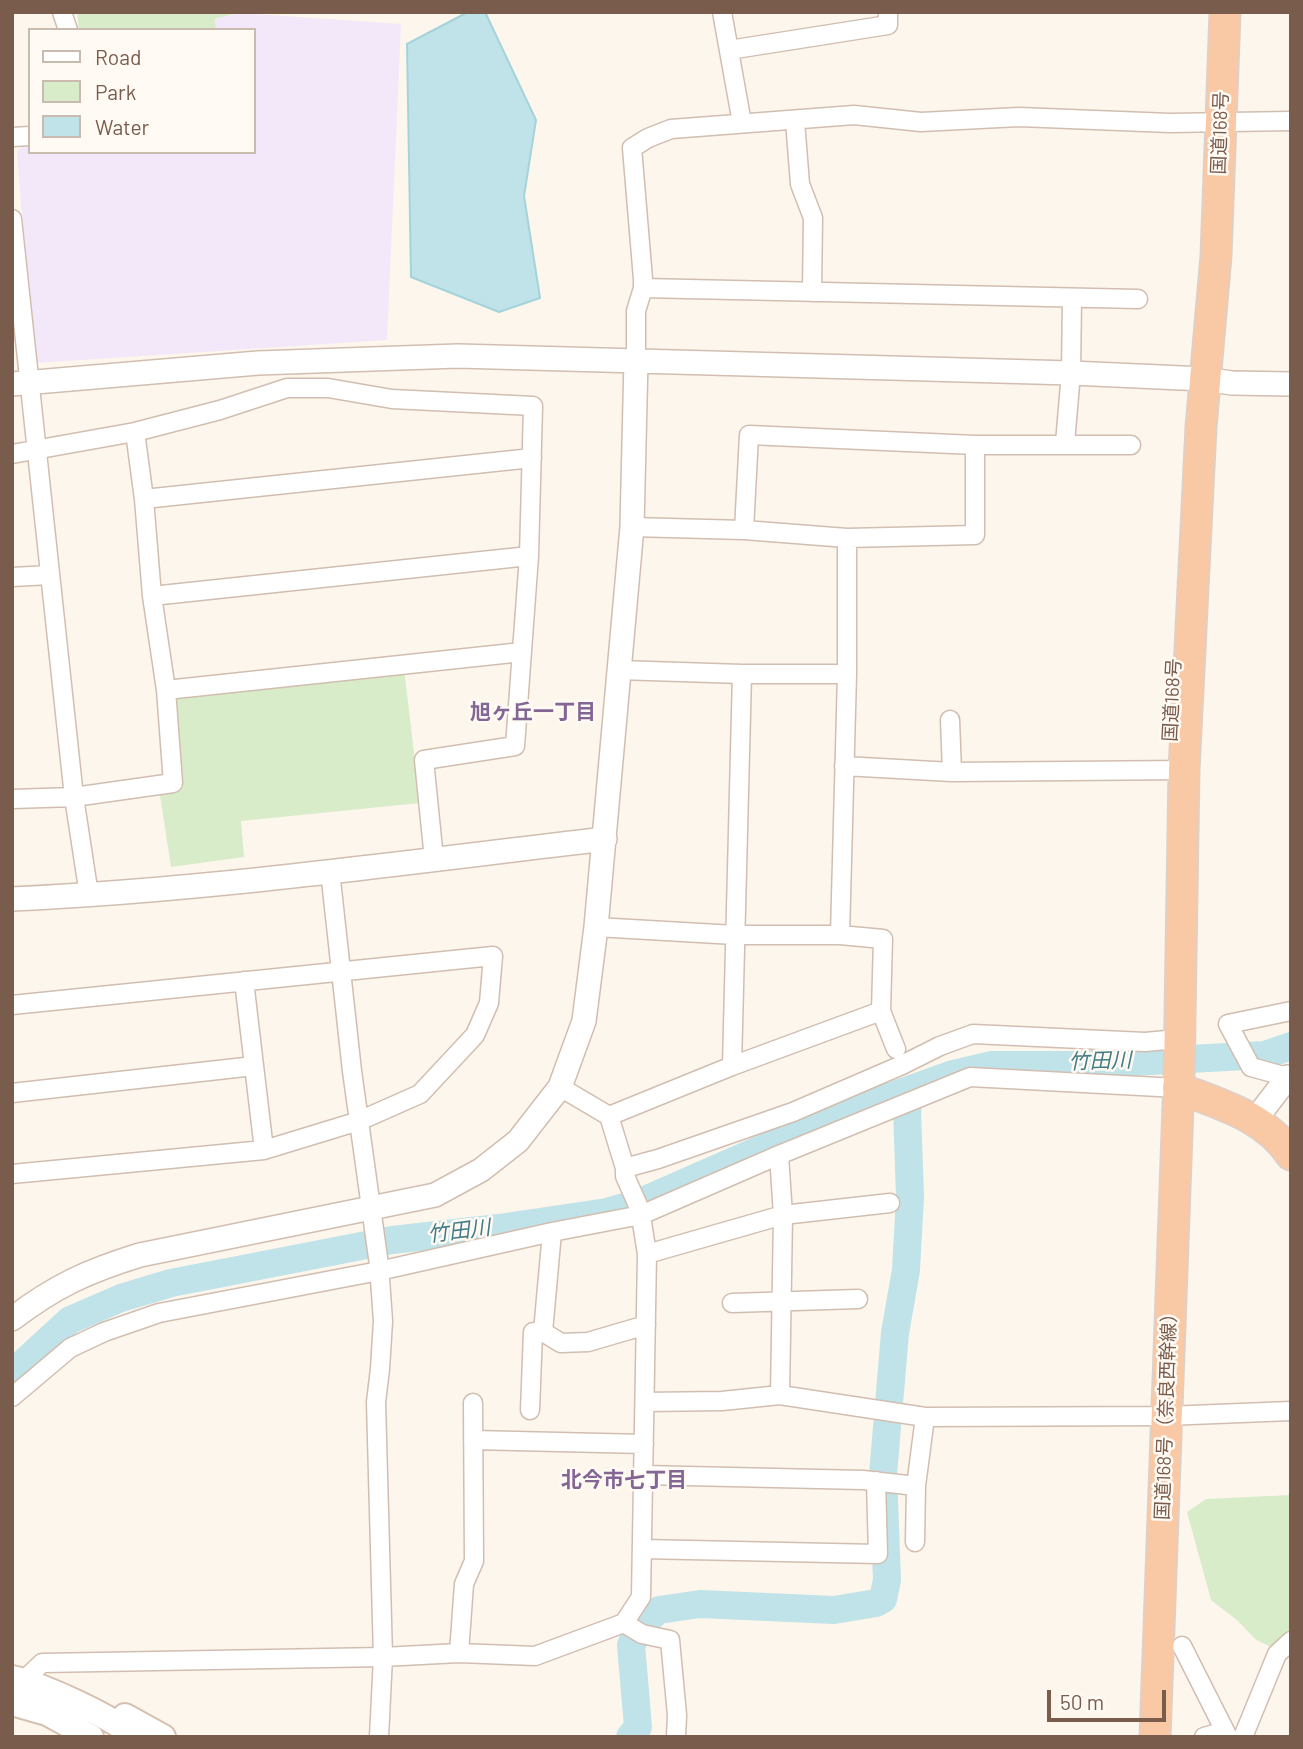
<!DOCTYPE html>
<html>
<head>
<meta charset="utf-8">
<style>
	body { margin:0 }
	#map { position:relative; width:1303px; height:1749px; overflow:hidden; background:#fdf6ec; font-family:Barlow,sans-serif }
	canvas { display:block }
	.frame { position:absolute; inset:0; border:14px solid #7a5c4d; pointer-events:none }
	.legend { position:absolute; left:28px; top:28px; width:228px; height:126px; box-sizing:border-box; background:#fffaf3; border:2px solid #cabbb1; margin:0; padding:9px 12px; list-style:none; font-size:21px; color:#7a5c4d }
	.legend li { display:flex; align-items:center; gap:14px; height:35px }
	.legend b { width:35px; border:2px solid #cabbb1 }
	.scale { position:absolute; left:1047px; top:1690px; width:119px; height:32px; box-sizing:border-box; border:4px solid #7a5c4d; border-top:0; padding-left:9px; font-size:21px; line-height:24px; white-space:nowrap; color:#7a5c4d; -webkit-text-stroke:5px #fffaf3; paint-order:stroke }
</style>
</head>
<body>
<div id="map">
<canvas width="1303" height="1749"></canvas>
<div class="frame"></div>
<ul class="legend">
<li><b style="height:9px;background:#fff"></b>Road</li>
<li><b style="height:19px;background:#d8ecc9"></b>Park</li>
<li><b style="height:19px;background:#bfe3e8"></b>Water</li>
</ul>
<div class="scale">50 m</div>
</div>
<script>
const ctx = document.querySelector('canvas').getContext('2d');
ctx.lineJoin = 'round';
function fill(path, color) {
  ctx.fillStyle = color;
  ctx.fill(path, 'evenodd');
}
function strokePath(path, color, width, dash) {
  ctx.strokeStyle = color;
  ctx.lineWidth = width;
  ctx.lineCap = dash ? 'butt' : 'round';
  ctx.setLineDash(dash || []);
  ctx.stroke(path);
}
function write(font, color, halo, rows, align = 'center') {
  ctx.font = font + ' Barlow,"Noto Sans JP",sans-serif';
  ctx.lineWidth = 5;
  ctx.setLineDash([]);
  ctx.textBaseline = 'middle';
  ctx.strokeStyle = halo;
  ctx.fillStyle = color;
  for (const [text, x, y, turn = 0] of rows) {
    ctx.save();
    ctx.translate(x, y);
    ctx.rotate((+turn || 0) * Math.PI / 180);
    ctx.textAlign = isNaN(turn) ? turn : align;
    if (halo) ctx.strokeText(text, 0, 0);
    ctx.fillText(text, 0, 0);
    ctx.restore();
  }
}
const education = new Path2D(`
	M240,13L401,24L387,340L35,363L33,360L17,151L23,146L30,145V152H254V30H216L215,19Z`);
const green = new Path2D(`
	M77,12H241L215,19L216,30H79Z
	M404,669L420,803L241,821L244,857L171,867L159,789L177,785L168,693Z
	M1291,1495V1639L1275,1649L1255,1639L1238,1621L1211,1600L1187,1512L1206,1499Z`);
const water = new Path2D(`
	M468,12H485L536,120L524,196L540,298L499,312L411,277L407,44Z`);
const river = new Path2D(`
	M12,1371L21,1365L70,1320L121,1298L171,1283L392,1240L499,1228L607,1212L638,1203L836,1116L953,1074L991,1065H1076L1265,1055L1291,1046
	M630,1737L638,1727L631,1645L644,1622L659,1610L700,1604L834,1610L876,1603L883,1599L887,1580L883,1474L895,1333L906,1270L910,1197L907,1110L911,1089`);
const minor = new Path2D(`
	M62,12L68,30
	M722,12L742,123
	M729,50L888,25V12
	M795,121L800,184L813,218L812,292
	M12,137L30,136
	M12,219L74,797L89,895
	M643,288L1138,299
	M636,360V311L643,288V279L632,148L648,138L671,129L854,115L921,122L1019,117L1170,123L1291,121
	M1065,443L1071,373L1072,298
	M12,454L135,432L220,410L287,388H328L392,399L533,406L529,556L515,746L424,760L434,859
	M144,499L532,458
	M632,527L744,530L847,538L975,535V445
	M744,530L749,435L975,445H1131
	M12,577L50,575
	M152,596L529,556
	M619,670L742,674
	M166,690L522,652
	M950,720L952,772
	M844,766L952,772L1184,770
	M12,799L74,797L173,783L166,690L152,596L144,499L135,432
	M330,871L352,1071L379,1265L383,1321L380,1369L376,1402L383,1657L379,1737
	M596,927L735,935H840L883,939L881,1011L732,1066L609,1116
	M840,935L847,674V538
	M244,981L264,1150
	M12,1005L493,956L489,1003L475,1035L420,1094L359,1121L264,1150L12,1174
	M881,1011L896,1049
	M1291,1011L1228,1024L1251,1067L1291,1078
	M732,1066L742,674H847
	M12,1093L254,1066
	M779,1155L783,1215L780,1395
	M625,1168L658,1159L793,1112L902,1065L940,1046L973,1034L1145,1042L1178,1039
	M552,1232L543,1332L561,1343L588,1342L646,1325
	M647,1254L783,1215L890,1203
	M732,1303L858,1299
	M12,1397L70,1348L104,1332L159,1313L379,1271L552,1232L641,1215L779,1155L970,1077L1178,1088
	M645,1402L722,1401L780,1395L925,1417L1166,1416L1291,1411
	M530,1410L533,1332H543
	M473,1440L644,1444
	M643,1475L863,1480L916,1486
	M915,1542L916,1486L925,1417
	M642,1549L878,1554L876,1481
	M624,1623L642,1634L670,1640L677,1715L676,1737
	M1182,1646L1228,1737
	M459,1653L464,1584L474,1561L473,1403
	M23,1681L42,1663L383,1657L459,1653L535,1656L624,1623L641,1597L647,1254L640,1210L625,1176V1168L609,1116L560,1087
	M1204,1737L1218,1733L1227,1737
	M1243,1737L1277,1654L1291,1641`);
const tertiary = new Path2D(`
	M12,384L258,363L458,356L1071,373L1204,379L1232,383L1291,384
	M12,899C210,890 408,862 605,839
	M1255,1120L1288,1077
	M12,1319C55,1286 88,1271 140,1255L435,1195L481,1170L518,1141L560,1087L584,1021L596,927L632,527L636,360`);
const secondary = new Path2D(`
	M12,1678C45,1686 110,1716 136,1737
	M12,1703L47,1713L91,1737
	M125,1716L163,1737`);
const trunk = new Path2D(`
	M1178,1088C1219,1104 1265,1116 1291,1155
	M1155,1737L1179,1078L1184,770L1201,427L1216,256L1225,12`);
const streetNames = [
	["国道168号",1220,133,-88],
	["国道168号",1172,700,-87],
	["国道168号（奈良西幹線）",1166,1412,-88]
];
const neighbourhoodNames = [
	["旭ヶ丘一丁目",533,712],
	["北今市七丁目",624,1480]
];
const waterNames = [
	["竹田川",1100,1061,-2],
	["竹田川",459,1231,-7]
];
fill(education, '#f3e8fa');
fill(green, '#d8ecc9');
fill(water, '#bfe3e8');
strokePath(water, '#a5d3da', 2);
strokePath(river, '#bfe3e8', 28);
strokePath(minor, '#d1beb0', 21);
strokePath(tertiary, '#d1beb0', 26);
strokePath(secondary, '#d6c0b0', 28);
strokePath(trunk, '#dad1cd', 33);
strokePath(minor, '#fff', 18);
strokePath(tertiary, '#fff', 23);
strokePath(secondary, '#fff', 24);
strokePath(trunk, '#f9c8a4', 30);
write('19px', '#7a5c4d', '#fffaf3', streetNames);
write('bold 21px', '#846695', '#fffaf3', neighbourhoodNames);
write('italic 21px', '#437c86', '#fffaf3', waterNames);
</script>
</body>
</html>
